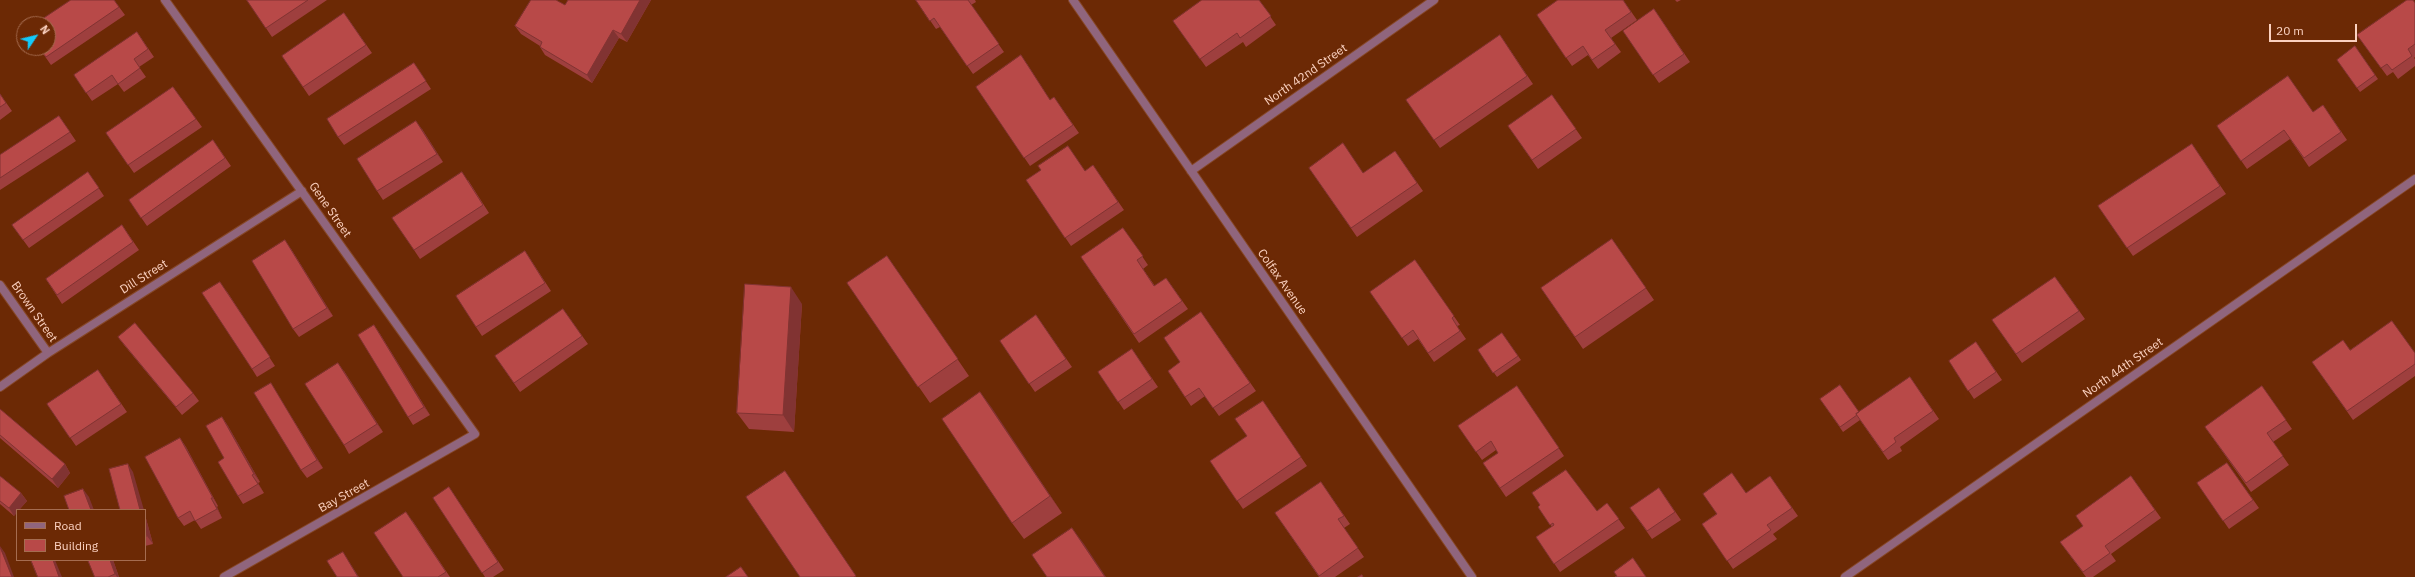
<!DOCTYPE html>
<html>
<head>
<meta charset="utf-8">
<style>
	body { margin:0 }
	#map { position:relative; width:2415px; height:577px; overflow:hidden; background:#6c2905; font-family:"IBM Plex Sans",sans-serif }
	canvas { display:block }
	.legend { position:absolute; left:16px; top:509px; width:130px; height:52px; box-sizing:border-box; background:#6c2905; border:1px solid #a56c50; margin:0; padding:5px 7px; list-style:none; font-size:12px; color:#fbd1c0 }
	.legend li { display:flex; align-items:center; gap:8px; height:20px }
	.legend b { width:20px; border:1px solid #a56c50 }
	.north { position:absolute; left:16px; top:16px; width:40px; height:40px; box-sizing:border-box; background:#6c2905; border:1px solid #a56c50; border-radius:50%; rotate:55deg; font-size:11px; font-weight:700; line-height:16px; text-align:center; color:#fbd1c0 }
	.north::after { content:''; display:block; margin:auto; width:14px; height:18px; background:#13cafb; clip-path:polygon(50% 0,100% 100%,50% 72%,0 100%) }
	.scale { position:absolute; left:2269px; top:24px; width:88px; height:18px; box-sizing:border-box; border:2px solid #fbd1c0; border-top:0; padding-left:5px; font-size:12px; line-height:14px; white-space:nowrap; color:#fbd1c0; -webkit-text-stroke:3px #6c2905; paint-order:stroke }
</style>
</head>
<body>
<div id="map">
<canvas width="2415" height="577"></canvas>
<ul class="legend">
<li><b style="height:5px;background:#90657d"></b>Road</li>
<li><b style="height:11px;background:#b84948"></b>Building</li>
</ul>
<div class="north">N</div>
<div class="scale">20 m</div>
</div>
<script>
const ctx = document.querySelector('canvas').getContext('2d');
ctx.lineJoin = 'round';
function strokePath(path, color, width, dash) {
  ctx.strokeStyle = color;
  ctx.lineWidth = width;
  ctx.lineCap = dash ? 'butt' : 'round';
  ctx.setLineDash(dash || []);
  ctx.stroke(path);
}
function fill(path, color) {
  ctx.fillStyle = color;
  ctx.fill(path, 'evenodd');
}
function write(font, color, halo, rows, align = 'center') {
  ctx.font = font + ' "IBM Plex Sans",sans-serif';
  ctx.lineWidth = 3.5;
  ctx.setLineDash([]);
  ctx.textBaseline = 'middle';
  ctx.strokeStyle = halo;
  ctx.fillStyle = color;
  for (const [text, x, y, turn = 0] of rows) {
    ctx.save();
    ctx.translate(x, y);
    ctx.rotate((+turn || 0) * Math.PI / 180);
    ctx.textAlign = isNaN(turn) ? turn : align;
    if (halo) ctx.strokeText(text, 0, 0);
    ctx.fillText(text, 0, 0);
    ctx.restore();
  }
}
const minor = new Path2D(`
	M165,0L475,434L224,577
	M1073,0L1472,577
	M1191,171L1434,0
	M0,285L48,353
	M0,387L48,353L302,191
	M1845,577L2415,179`);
const wall = new Path2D(`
	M114,0L125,15L51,65L39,48Z
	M247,0H327L272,37Z
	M651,0L627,42L619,38L592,83L545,55L540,47V46L521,34L515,26L565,5Z
	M916,0H975L976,2L971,5L1004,52L973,74L940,27L936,29Z
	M1259,0L1276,25L1246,47L1243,42L1206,67L1173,21Z
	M1623,0L1637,20L1611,38L1621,52L1598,69L1588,55L1572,66L1537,15Z
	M1675,0H1681L1677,2Z
	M2415,3V57L2414,58L2415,59V66L2398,79L2393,72L2387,76L2357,35Z
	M1654,9L1690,62L1659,83L1623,31Z
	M344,13L372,53L309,96L282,56Z
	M137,32L154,57L139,67L146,77L124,92L118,84L92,101L74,75Z
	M1500,35L1533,84L1440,148L1406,100Z
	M2355,46L2378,79L2360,92L2337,60Z
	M414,63L431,89L344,145L338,137Z
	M1027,64L1050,100L1054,97L1079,133L1030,166L976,87Z
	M173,87L202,127L134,173L106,133Z
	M0,94L12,111L0,120Z
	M1552,95L1582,138L1538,169L1508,126Z
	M2323,105L2347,140L2309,167L2290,139L2247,169L2217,126L2313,112Z
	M59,116L76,141L0,190V155Z
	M422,129L443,162L383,200L377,191Z
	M213,140L231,166L147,226L129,200Z
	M2192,144L2226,194L2133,256L2098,206Z
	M1395,151L1423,191L1357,237L1309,168L1364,173Z
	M1093,165L1124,210L1071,246L1026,180L1085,171Z
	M88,172L104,196L29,248L12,225Z
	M468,180L489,213L420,259L414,250Z
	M122,225L139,250L62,304L46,279Z
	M1123,228L1148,265L1143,269L1155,286L1166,278L1188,309L1139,343L1081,257Z
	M1612,239L1654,300L1583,349L1541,288Z
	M291,249L333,316L299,337L293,329Z
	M525,251L551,291L482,336L476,327Z
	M887,256L969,376L930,403L847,283Z
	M1415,260L1460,325L1457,326L1466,339L1434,362L1418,339L1408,346L1370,292Z
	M2055,277L2085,319L2022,363L1992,320Z
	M226,290L275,366L257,377L252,369Z
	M802,304L794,432L749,429L737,413Z
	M563,309L588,344L520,392L495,356Z
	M1201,312L1256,391L1219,416L1205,396L1191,406L1168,371L1180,362Z
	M1036,315L1072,367L1035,392L1000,341Z
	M374,325L380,334L430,415L413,425L408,417Z
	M1502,333L1521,360L1497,377L1478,350Z
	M118,337L193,393L199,401L182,415L124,345Z
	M1976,342L2002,380L1974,399L1949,361Z
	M1132,349L1158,387L1124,410L1098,372Z
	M2350,350L2415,353V376L2353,420L2312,362Z
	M98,370L127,412L76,446L47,404Z
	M344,371L383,432L349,454L344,445Z
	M1910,377L1939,419L1900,447L1902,451L1888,460L1860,420L1843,432L1820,399L1859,412Z
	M271,383L276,392L323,468L307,478L301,470Z
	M1517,386L1564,456L1506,497L1483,463L1498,453L1496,450L1482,460L1458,426Z
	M2262,386L2292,429L2273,442L2289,465L2251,492L2205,427Z
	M980,392L1062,513L1024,539L1012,523Z
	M1263,401L1307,466L1243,509L1210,461L1247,436Z
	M0,409L65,464L70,473L58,488L0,438Z
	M222,417L228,426L260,482L258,483L264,493L243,504L238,496L224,458Z
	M180,438L186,447L218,506L217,507L222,518L201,529L195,520L184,526L178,518Z
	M2227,463L2259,508L2229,529L2197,483Z
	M0,476L21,493L27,501L19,510H17L14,516L0,504Z
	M1770,476L1798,516L1773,534L1777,539L1733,569L1702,524Z
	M2131,476L2161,518L2111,554L2116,561L2093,577H2086L2060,542L2083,526L2076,516Z
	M1321,482L1350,524L1344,528L1364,557L1335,577H1319L1275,513Z
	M449,487L504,570L493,577H485L433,498Z
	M1659,488L1681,520L1652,539L1630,508Z
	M1607,503L1625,528L1560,572L1536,537L1552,527L1538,507L1597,511Z
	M145,515L153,544L145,546Z
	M412,520L450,577H403Z
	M88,560H113L119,577H95Z`);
const shadedWall = new Path2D(`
	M640,0H651L627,42L621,34Z
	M613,30L619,38L592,83L587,75Z
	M416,121L422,129L443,162L437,154Z
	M285,240L291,249L333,316L327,308Z
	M791,287L802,304L794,432L783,415Z
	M374,325L380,334L430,415L424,407Z
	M338,363L344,371L383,432L377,424Z
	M271,383L276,392L323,468L317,460Z
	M980,392L992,408L1062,513L1050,496Z
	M222,417L228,426L260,482L254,474Z
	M180,438L186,447L218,506L213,498Z
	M65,464L70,473L58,488L52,479Z
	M128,464L133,472L144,510H140Z
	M252,475L258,483L264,493Z
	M83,489L89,497L94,510H91Z
	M21,493L27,501L19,510H17V513L14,516L9,508Z
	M211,498L217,507L222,518L217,509Z
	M145,515L153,544L147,536L145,528Z
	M1072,528L1084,544L1106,577H1105Z
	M0,546L5,553L14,577H12Z
	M343,552L348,560L359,577H358Z
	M53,560H55L62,577H59Z
	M110,560H113L119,577H117L115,574Z`);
const building = new Path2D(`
	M71,0H114L119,7L46,57L39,48H48V24H35Z
	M247,0H308L266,28Z
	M531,0H556L565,5L568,0H640L621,34L613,30L587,75L540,47L542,42L515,26Z
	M916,0H968L999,44L967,66L934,18L930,21Z
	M1202,0H1259L1271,16L1240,38L1237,33L1200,59L1173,21Z
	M1558,0H1623L1631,12L1605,30L1615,44L1592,60L1583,46L1566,58L1537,15Z
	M2407,0H2413L2415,3V44L2408,49L2412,56L2392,70L2387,64L2381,68L2357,35Z
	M1654,9L1684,54L1653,75L1623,31Z
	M344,13L366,45L303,87L282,56Z
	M137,32L148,49L134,59L140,68L118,84L112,75L86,93L74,75Z
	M1500,35L1527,76L1434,140L1406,100Z
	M2355,46L2375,75L2357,88L2337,60Z
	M1021,55L1050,100L1054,97L1073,125L1024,158L976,87Z
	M414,63L426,81L338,137L327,119Z
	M2288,76L2313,112L2323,105L2341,132L2304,158L2284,130L2241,161L2217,126Z
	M173,87L196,119L128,165L106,133Z
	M0,94L6,103L0,107Z
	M1552,95L1576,129L1532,160L1508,126Z
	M59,116L70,132L0,178V155Z
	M416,121L437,154L377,191L357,159Z
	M213,140L225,158L141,218L129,200Z
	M1343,143L1363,173L1395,151L1417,183L1351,228L1309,168Z
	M2192,144L2220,186L2127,248L2098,206Z
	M1068,146L1085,171L1093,165L1118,202L1065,238L1026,180L1041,170L1038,166Z
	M88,172L99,188L23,240L12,225Z
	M462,172L483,205L414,250L392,218Z
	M122,225L133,242L57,295L46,279Z
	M1123,228L1143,256L1137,260L1154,286L1166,278L1182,301L1134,334L1081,257Z
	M1612,239L1646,288L1575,337L1541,288Z
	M285,240L327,308L293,329L252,261Z
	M525,251L545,283L476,327L456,296Z
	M887,256L958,359L918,387L847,283Z
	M1415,260L1454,316L1452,318L1460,331L1428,353L1413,330L1402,338L1370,292Z
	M2055,277L2079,311L2016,354L1992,320Z
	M220,282L270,357L252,369L202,293Z
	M745,284L791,287L783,415L737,413Z
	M563,309L582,336L514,383L495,356Z
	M1201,312L1250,383L1213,408L1199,388L1185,397L1168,371L1180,362L1164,338Z
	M1036,315L1066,359L1029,384L1000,341Z
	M2392,321L2415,353V364L2347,411L2312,362L2343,340L2350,350Z
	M135,323L193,393L176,407L118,337Z
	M374,325L424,407L408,417L358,335Z
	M1502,333L1518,356L1493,373L1478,350Z
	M1976,342L1996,372L1968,391L1949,361Z
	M1132,349L1152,379L1118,402L1098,372Z
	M338,363L377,424L344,445L305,384Z
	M98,370L121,404L70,438L47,404Z
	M1910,377L1933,411L1894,438L1896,442L1883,452L1856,414Z
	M271,383L317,460L301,470L254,393Z
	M1840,385L1859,412L1856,414L1857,415L1840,427L1820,399Z
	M1517,386L1559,448L1500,488L1483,463L1498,453L1491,441L1476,452L1458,426Z
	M2262,386L2286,420L2267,433L2283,456L2246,483L2205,427Z
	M980,392L1050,496L1012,523L942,419Z
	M1263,401L1301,457L1237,501L1210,461L1247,436L1235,419Z
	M0,409L65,464L52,479L0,435Z
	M222,417L254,474L252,475L258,484L238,496L218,462L224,458L206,426Z
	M180,438L213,498H211L217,509L195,521L190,511L178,518L145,457Z
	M2227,463L2253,500L2223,521L2197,483Z
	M128,464L140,510H120L109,469Z
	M1566,470L1597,511L1607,503L1619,519L1554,564L1536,537L1554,525L1553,523L1550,525L1538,507L1540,505L1532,493Z
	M785,471L856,576L854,577H800L746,497Z
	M1732,473L1746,493L1770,476L1792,508L1767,525L1771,530L1727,561L1702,524L1717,514L1703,494Z
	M0,476L21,493L9,508L0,501Z
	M2131,476L2155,510L2105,546L2110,553L2083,572L2060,542L2083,526L2076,516Z
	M1321,482L1344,516L1338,519L1358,548L1319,576L1275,513Z
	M449,487L498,562L482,573L433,498Z
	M1659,488L1675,512L1647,531L1630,508Z
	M83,489L91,510H69L64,496Z
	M406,512L446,572L438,577H403L374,533Z
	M145,528L147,536H145Z
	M1072,528L1105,577H1047L1032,555Z
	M0,547L12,577H0Z
	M343,552L358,577H337L327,561Z
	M1633,558L1646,577H1615L1617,576L1614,572Z
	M31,560H53L59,577H38Z
	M88,560H110L115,574L108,577H95Z
	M741,567L748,577H726Z
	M1362,575L1363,577H1358Z`);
const streetNames = [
	["North 42nd Street",1306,75,-35],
	["Gene Street",330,210,55],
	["Dill Street",144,277,-32],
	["Colfax Avenue",1282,282,55],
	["Brown Street",34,312,55],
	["North 44th Street",2123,368,-35],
	["Bay Street",344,496,-29]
];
strokePath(minor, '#864727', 10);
strokePath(minor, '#90657d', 8);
fill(wall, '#9e3f3e');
fill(shadedWall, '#813332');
fill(building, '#b84948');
strokePath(building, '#813332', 1);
write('12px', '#fbd1c0', '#6c2905', streetNames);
</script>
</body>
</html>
